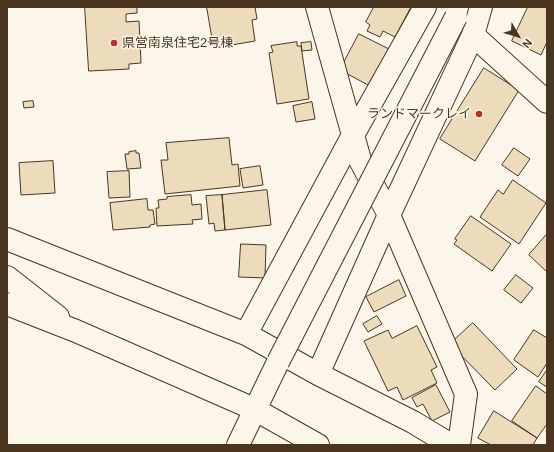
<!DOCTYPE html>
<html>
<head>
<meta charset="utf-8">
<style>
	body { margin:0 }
	#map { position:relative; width:554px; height:452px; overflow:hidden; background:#fbf6e9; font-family:Helvetica,sans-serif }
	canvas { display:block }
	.frame { position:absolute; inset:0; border:8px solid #4a3520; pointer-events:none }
	.north { position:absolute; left:498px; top:16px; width:40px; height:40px; -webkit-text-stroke:3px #fbf6e9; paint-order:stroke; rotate:129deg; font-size:11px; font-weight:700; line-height:16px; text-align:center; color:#4a3520 }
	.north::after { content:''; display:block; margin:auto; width:14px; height:18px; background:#4a3520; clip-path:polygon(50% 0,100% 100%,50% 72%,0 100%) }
</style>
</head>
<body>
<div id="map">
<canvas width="554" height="452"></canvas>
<div class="frame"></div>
<div class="north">N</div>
</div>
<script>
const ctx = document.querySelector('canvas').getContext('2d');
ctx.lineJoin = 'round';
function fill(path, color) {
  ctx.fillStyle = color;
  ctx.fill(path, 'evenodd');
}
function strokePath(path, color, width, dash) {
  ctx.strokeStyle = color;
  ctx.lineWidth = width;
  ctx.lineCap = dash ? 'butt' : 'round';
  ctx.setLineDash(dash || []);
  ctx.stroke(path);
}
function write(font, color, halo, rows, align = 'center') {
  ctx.font = font + ' Helvetica,"Noto Sans JP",sans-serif';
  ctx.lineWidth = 3;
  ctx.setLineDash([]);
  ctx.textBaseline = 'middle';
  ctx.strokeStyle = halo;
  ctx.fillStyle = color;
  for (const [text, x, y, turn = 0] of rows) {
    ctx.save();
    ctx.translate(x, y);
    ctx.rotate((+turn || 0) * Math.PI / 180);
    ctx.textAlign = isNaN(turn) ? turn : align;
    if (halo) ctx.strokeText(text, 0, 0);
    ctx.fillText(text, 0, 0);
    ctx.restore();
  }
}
const building = new Path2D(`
	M85,7H137V13L126,14V22L139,21L141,63L129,64V69L89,71Z
	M207,7H255L257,19L252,20L255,41L214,48Z
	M374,7H411L395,37L383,31L380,37L367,31L370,25L366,22Z
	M528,7H547V42L541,55L512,41Z
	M359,34L389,49L370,86L340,70Z
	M297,42V46H301L309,99L277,104L269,53L273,52L271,46Z
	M311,42L312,50L302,51L301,43Z
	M484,68L519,90L475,161L440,139Z
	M33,101L34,107L24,108L23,102Z
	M312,102L315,119L296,122L293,106Z
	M229,138L232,165L238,164L240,186L165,194L161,160H168L166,143Z
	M514,148L530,159L518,176L502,165Z
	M136,151V153H139L141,168L127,169L125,154H129V152Z
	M53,161L55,193L21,195L19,163Z
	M260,166L263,185L243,188L240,169Z
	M129,171L130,197L109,198L107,172Z
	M513,180L546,203L519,244L480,217L498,190L503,194Z
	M267,190L271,225L225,230L222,195Z
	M191,195L192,205L201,204L202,219L192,220L193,224L157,226L156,208H159L158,200L167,199V197Z
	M222,195L225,230L215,231L214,223L209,224L206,196Z
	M147,199L148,210H153L155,224L150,225V227L113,230L110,203Z
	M471,216L511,244L492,271L454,244L457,240L455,239Z
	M547,234V272L529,255Z
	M241,244L266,245L265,278L239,277Z
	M516,275L533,288L521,303L504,290Z
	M399,280L406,296L374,312L366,297Z
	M377,316L382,324L368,332L363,324Z
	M473,323L517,369L495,390L450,344Z
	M417,326L437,367L431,370L437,383L403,400L397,387L388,391L364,341L388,330L392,338Z
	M534,330L547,338V363L538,377L514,360Z
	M547,370V387L539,382Z
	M436,385L450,412L432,421L423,404L417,407L412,398Z
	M536,386L547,394V424L537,438L512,421Z
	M494,411L537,438L533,445H491L478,438Z`);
const minor = new Path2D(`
	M317,7L360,160L389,215L466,394L459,445
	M473,35L547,102
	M7,239L246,334L318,374L413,422L451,445
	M7,277L58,317
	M7,304L76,331L254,409L318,445
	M246,334L353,135L425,7
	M318,374L389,215L473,35L481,7
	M238,445L278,362`);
const minorBridge = new Path2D(`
	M278,362L456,17`);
const markers = [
	[114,43,4,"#c62828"],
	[479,114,4,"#c62828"]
];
const poiNames = [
	["県営南泉住宅2号棟",122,43],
	["ランドマークレイ",471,114,"right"]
];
fill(building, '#ecdcbc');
strokePath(building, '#4a3520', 1);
strokePath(minor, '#4a3520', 24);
strokePath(minor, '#fbf6e9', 22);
strokePath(minorBridge, '#4a3520', 24, []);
strokePath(minorBridge, '#fbf6e9', 22);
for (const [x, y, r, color] of markers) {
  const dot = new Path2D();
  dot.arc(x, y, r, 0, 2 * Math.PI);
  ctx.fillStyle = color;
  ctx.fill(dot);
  strokePath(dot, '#fbf6e9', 1.5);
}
write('13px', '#4a3520', '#fbf6e9', poiNames, 'left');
</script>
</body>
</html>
